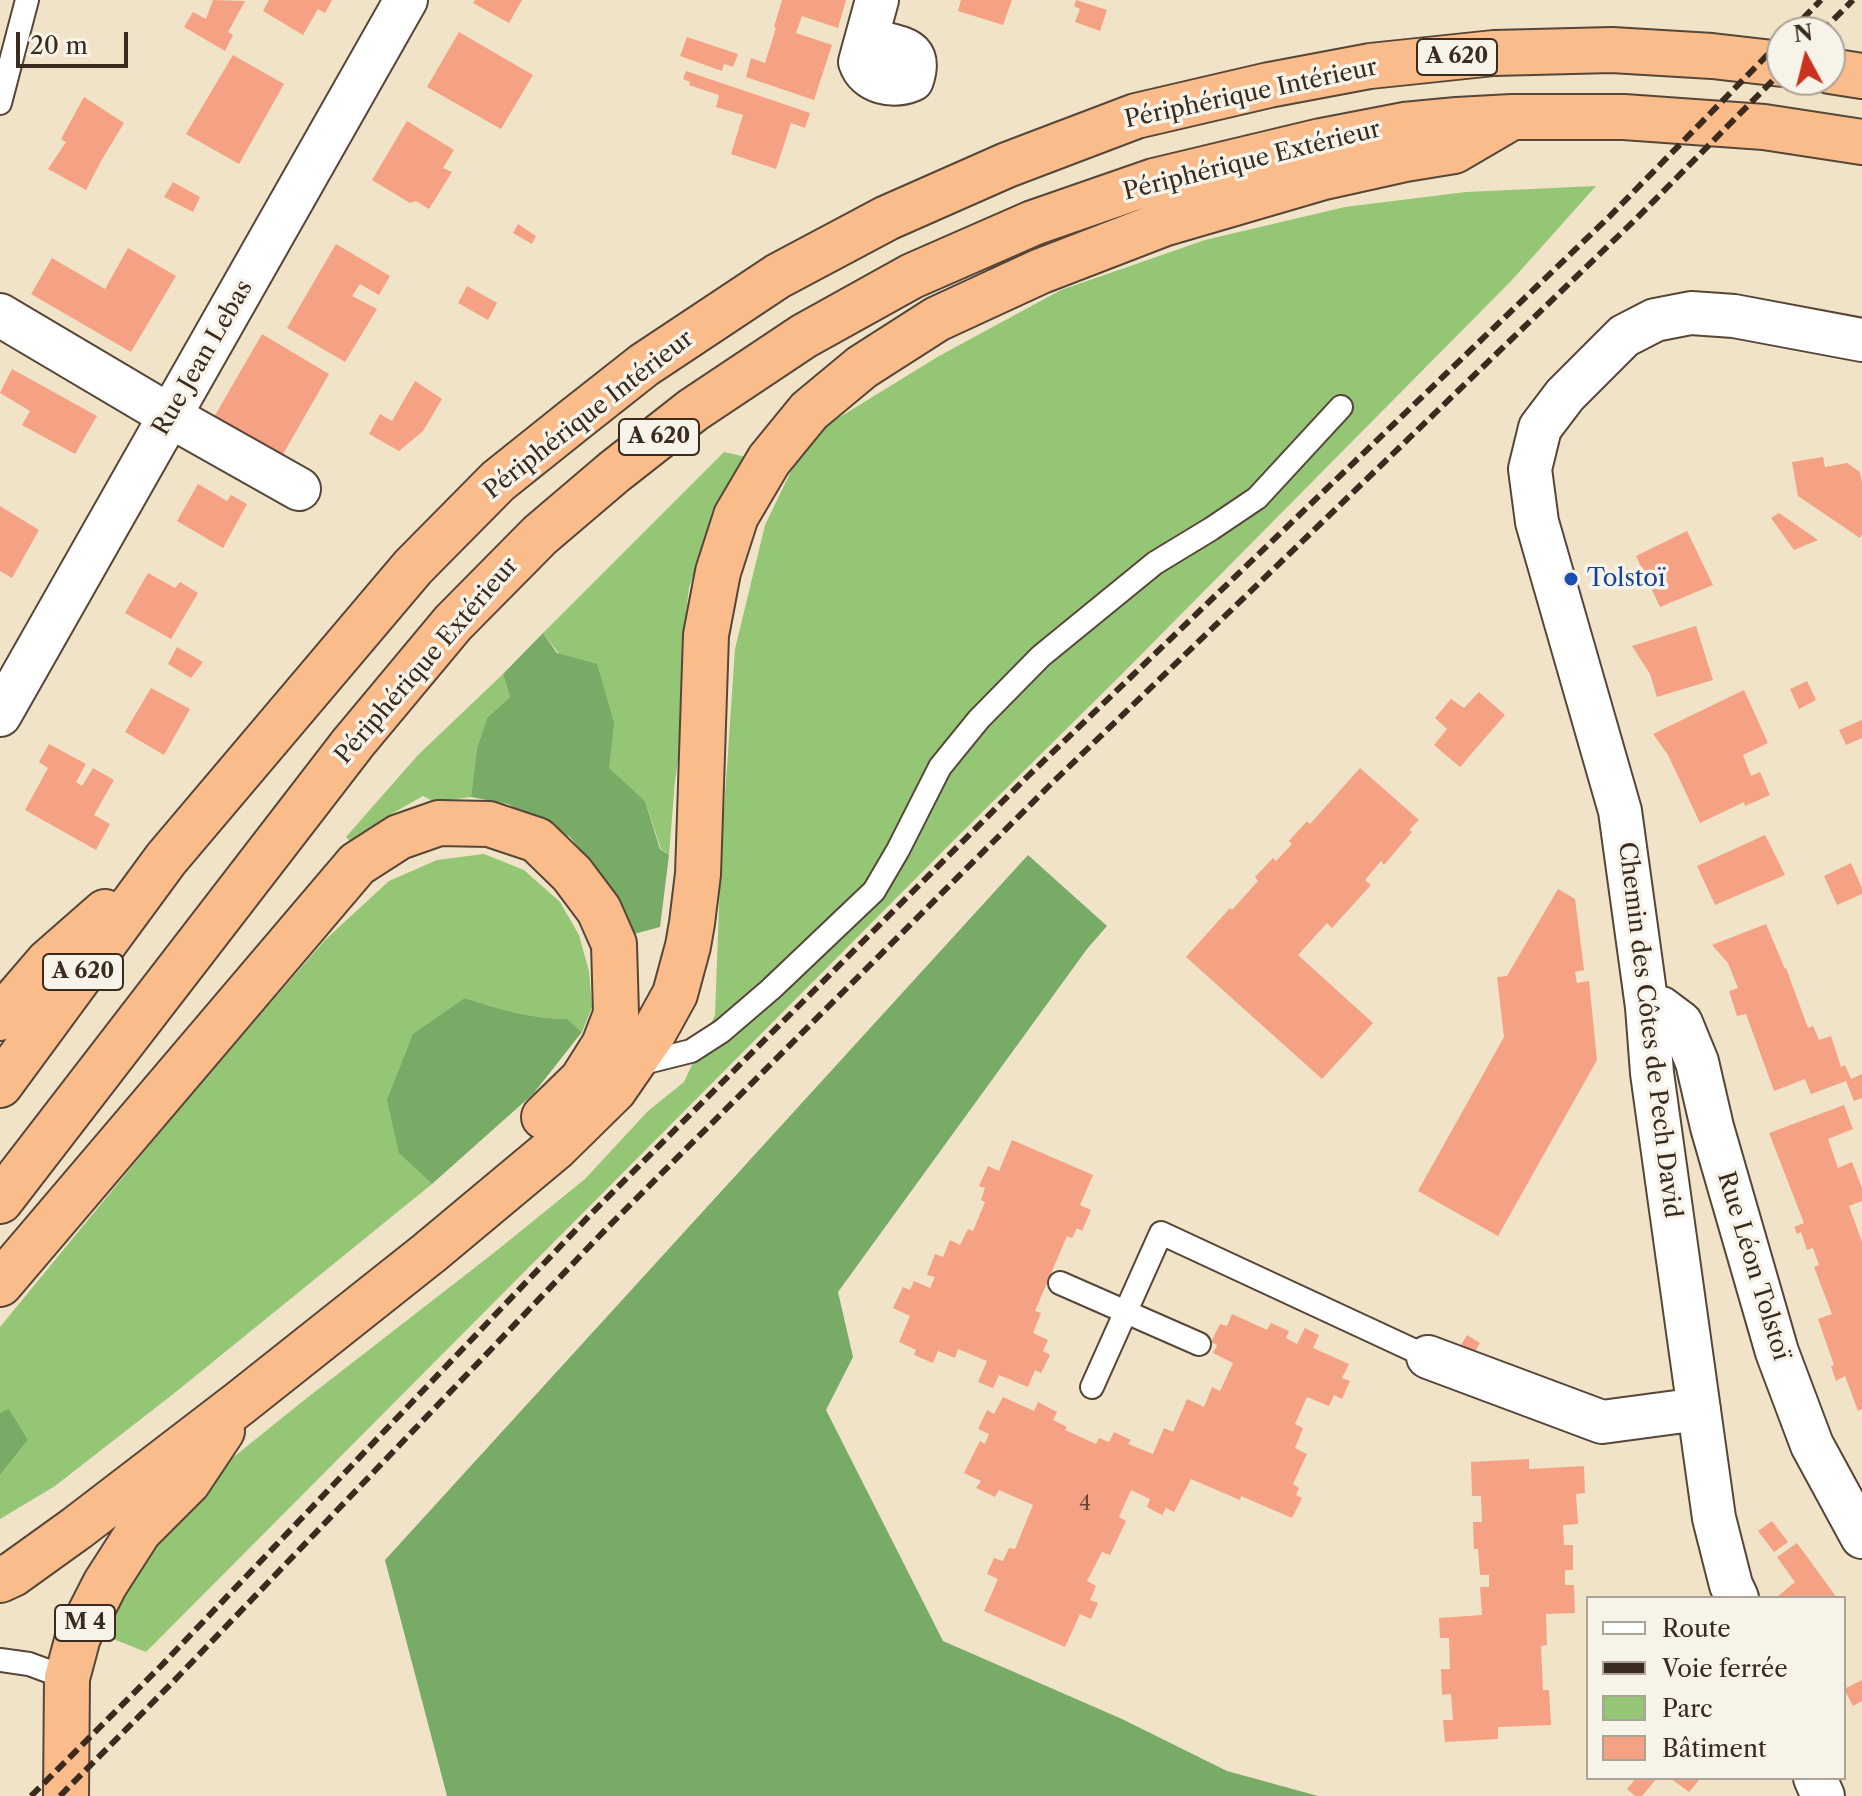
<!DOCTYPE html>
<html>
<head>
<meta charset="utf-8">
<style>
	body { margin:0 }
	#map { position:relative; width:1862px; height:1796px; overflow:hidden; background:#f1e3c8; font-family:"Libre Caslon Text",serif }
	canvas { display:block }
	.legend { position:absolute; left:1586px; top:1596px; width:260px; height:184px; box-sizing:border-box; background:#f7f3e8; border:2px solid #aca397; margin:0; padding:10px 14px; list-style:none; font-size:24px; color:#3b2a1e }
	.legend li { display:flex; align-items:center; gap:16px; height:40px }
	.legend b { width:40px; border:2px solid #aca397 }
	.north { position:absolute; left:1766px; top:16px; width:80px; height:80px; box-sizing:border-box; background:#f7f3e8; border:2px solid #aca397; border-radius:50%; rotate:353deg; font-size:22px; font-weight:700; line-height:32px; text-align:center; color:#3b2a1e }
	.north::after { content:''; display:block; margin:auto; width:28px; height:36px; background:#c8321e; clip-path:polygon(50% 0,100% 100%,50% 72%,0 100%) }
	.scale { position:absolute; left:16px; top:32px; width:112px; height:36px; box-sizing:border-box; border:4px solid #3b2a1e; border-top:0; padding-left:10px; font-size:24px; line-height:28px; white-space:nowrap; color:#3b2a1e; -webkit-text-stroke:6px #f7f3e8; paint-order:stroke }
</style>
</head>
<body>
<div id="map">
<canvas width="1862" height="1796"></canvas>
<ul class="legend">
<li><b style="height:10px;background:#fff"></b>Route</li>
<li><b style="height:10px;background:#3b2a1e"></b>Voie ferrée</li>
<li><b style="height:22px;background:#94c675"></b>Parc</li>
<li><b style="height:22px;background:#f5a184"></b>Bâtiment</li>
</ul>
<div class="north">N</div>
<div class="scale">20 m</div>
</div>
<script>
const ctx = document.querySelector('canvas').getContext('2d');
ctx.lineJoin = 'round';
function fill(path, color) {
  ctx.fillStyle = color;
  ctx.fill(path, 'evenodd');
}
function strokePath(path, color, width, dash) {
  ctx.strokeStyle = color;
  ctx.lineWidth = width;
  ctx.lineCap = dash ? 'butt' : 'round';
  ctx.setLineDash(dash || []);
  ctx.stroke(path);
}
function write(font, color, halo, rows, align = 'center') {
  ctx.font = font + ' "Libre Caslon Text",serif';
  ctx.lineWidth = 7;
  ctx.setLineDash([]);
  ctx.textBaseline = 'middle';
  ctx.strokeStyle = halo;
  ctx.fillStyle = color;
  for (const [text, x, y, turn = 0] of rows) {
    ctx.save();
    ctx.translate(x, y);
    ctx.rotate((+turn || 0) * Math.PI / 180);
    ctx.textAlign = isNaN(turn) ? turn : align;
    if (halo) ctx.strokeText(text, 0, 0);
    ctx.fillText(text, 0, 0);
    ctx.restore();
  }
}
const green = new Path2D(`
	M1596,186L1512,280L1118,678L957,837L146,1652L103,1635L128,1580L168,1526L220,1468L303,1401L495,1252L585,1179L648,1111L684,1082L715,1015L721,855L735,649L765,525L793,467L822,428L939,356L1061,290L1205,240L1345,207L1466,192Z
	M724,452L746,457L721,503L703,545L689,588L684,630L682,733L675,781L669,855L661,849L645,801L608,768L613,723L543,633Z
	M503,674L510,697L487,718L477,748L471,797L435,802L423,796L386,817L351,842L346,837L418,755Z
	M484,854L524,870L560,902L579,935L589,971L592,1007L582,1032L567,1019C532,1019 499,1009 465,998L399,1152L432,1184L177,1391L55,1486L0,1519V1475L28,1440L9,1410L0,1413V1327L193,1092L326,939L389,881L437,860Z`);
const forest = new Path2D(`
	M543,633L557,653L597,664L614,723L609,768L645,801L660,849L669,855L660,927L634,934L607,882L570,837L508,804L471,797L477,748L487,718L510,697L503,674Z
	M1028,855L1107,926L1087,949L838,1292L853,1357L826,1410L943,1641L1122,1719L1227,1771L1318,1796H447L385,1560Z
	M465,998C499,1009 532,1019 567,1019L582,1032L533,1094L432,1184L399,1153L387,1100L413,1034Z
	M9,1409L28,1440L0,1475V1413Z`);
const building = new Path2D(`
	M213,0L245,1L228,32L233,35L225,51L184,27L193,12L206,19Z
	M269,0H332L325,13L318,9L303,35L263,11Z
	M475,0H522L509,23L473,3Z
	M782,0H846L838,28L802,16L796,33L832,45L814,100L746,77L751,58L765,63L776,28L774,27Z
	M961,0H1012L1003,25L958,11Z
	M1076,0L1107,10L1100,31L1075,22L1080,9L1074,6Z
	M459,32L533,75L501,129L427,87Z
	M687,37L738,54L733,67L724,64L722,71L680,56Z
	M233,55L284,84L239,164L186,134Z
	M686,71L810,113L805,128L791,123L776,169L731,154L743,115L716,107L719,95L689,85L690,82L683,79Z
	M84,97L124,123L101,161L86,190L48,169L66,142L61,139Z
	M407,121L454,150L443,168L452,172L429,209L416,201L410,203L372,180Z
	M173,182L200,197L193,212L164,197Z
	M518,224L536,236L532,244L513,233Z
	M336,244L390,276L379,295L360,284L352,296L377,309L345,362L287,328Z
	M128,248L176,276L131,352L31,294L52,258L105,289Z
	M467,286L497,303L488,320L458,303Z
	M262,334L329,374L278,463L210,424Z
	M12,369L97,416L75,454L22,425L30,411L0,393Z
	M415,381L442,399L423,431L399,451L369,434L380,414L392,421Z
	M1823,457L1825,467L1847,463L1860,472L1862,483V534L1860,538L1798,496L1792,462Z
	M198,484L227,501L231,495L247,504L223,548L177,521Z
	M0,506L39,530L12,578L0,571Z
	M1779,513L1818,540L1794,550L1771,518Z
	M1687,531L1713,585L1660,607L1636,556Z
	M148,573L175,588L180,582L198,593L171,639L125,613Z
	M1696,626L1713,680L1657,697L1650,674L1632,646Z
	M177,647L203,662L191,678L168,664Z
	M1807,681L1816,700L1799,709L1790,689Z
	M151,688L190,709L164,755L125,732Z
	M1744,690L1768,743L1743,755L1751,776L1760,772L1770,795L1745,806L1744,802L1700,823L1668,755L1653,734Z
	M1479,692L1505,715L1460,767L1434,745L1447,729L1435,718L1451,699L1464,708Z
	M1862,720V738L1846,745L1839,730Z
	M49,744L86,764L76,782L82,786L93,768L114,780L94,815L110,824L96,850L25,810L48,768L39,762Z
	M1360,768L1419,820L1409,830L1412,832L1384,865L1381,861L1365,880L1371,885L1332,928L1327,923L1298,955L1373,1023L1322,1079L1186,957L1230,908L1232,910L1258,881L1255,877L1273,858L1276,861L1292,844L1289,841L1307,821L1310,824Z
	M1765,835L1785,875L1715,905L1697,866Z
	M1851,863L1862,888V894L1837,905L1824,876Z
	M1558,889L1575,899L1584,970L1575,972L1577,983L1589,981L1597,1060L1498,1236L1418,1191L1504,1037L1497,977L1507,976Z
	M1766,924L1785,969L1786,968L1808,1028L1813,1026L1819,1040L1831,1036L1841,1067L1845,1065L1851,1079L1862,1074V1098L1854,1101L1846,1081L1811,1094L1805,1079L1774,1091L1746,1014L1737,1016L1729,991L1738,988L1728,963L1712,945Z
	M1844,1105L1853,1129L1828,1139L1838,1168L1852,1162L1862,1188V1201L1849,1206L1862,1242V1409L1858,1411L1845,1376L1836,1381L1831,1366L1834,1365L1818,1319L1832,1314L1814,1267L1819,1265L1813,1248L1807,1250L1801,1232L1797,1234L1794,1227L1804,1223L1769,1133Z
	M1012,1140L1093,1175L1080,1205L1091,1210L1082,1231L1077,1228L1072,1238L1067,1236L1035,1311L1041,1313L1033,1333L1048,1340L1043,1351L1050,1355L1041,1373L1035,1370L1028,1387L999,1375L993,1388L978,1382L987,1361L958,1349L955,1358L938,1351L933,1363L914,1355L916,1350L899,1342L910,1316L893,1308L903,1287L910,1290L914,1281L930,1288L935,1277L927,1275L935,1254L943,1257L950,1240L960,1245L968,1229L973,1231L985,1202L981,1200L985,1188L979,1186L988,1166L999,1171Z
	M1232,1314L1267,1330L1271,1323L1289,1331L1286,1338L1297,1344L1305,1328L1319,1335L1313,1348L1349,1364L1342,1378L1350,1381L1342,1399L1334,1395L1329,1406L1307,1397L1295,1424L1303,1428L1295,1448L1307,1454L1293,1484L1299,1488L1296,1495L1302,1498L1292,1518L1241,1496L1240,1500L1191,1479L1174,1512L1166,1508L1162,1515L1147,1507L1150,1499L1131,1490L1119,1517L1126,1521L1110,1555L1102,1552L1087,1581L1096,1586L1090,1600L1098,1603L1091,1619L1080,1614L1065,1647L984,1611L998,1579L987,1574L994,1558L1003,1561L1009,1548L1015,1549L1033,1505L999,1490L995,1497L976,1488L981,1481L964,1473L980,1441L985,1444L989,1434L978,1429L987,1410L994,1414L1003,1397L1034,1411L1038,1402L1057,1412L1053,1420L1067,1427L1065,1430L1096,1444L1099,1438L1109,1442L1114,1432L1131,1440L1128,1444L1153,1454L1164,1428L1173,1432L1187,1399L1204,1407L1212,1387L1220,1391L1233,1363L1213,1353L1217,1345L1211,1342L1220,1324L1227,1326Z
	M1467,1335L1480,1343L1474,1353L1461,1345Z
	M1529,1459V1469L1584,1466L1585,1493L1576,1494L1578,1524L1563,1525L1564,1545H1573V1570H1565V1585H1574L1575,1613L1546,1614L1547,1645L1541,1646L1543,1690H1549L1551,1725L1498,1727V1739L1445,1742L1443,1720H1453L1451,1694L1442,1695L1441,1669H1450L1449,1638H1440L1439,1618L1482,1615L1480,1587H1489V1575H1480L1478,1549H1474L1473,1522H1482L1481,1496H1472L1471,1462Z
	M1772,1521L1788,1542L1774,1552L1758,1531Z
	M1797,1543L1837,1598H1779L1778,1596L1795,1582L1777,1557Z
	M1862,1680V1701L1853,1706L1844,1689Z
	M1636,1778H1657L1642,1796H1635L1627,1789Z
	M1670,1778H1701L1689,1792Z`);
const lane = new Path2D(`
	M0,103L27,0
	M635,1065L691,1051L722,1031L771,989L874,891L898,850L940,767L979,719L1041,656L1155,563L1211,529L1257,498L1341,407
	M1060,1283L1199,1344
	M1092,1387L1161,1233L1428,1357
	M0,1660L29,1664L67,1678`);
const street = new Path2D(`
	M870,29L876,41C901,49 923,47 912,80C893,88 867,83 860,62L877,0
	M0,315L189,427L299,489
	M0,715L406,0
	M1647,1007L1661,1008L1681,1023L1697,1062L1712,1127L1777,1352L1812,1445L1862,1537
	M1428,1357L1602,1422L1699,1409
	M1737,1598L1731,1585L1714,1518L1652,1073L1647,1007L1620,811L1537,522L1530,469L1540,428L1565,395L1624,336L1655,320L1691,313L1734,316L1862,340
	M1815,1778L1823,1796`);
const highway = new Path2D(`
	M1830,71L1862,76
	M0,1018L48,962L105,912
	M0,1085L166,859L413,567L498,481L573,421L644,365L778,276L887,218L1007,165L1136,116L1269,85L1370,66L1494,53L1612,50L1712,56L1782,64
	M0,1201L353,743L453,623L540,535L614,472L693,410L804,336L912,276L1033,223L1154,181L1321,141L1404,125L1457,120L1512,117H1624L1764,127L1862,142
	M0,1284L357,864L399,837L439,823L489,824L537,840L572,874L599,910L614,944L616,1014L604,1045L582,1080L544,1117
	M0,1580L13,1574L77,1528L240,1403L429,1253L556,1147L614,1090L654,1032L675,994L688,946L692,923L698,874L706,635L718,572L736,516L769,460L809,411L862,367L937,319L1041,271L1163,224L1324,177L1405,159L1454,151L1507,120
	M66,1796L67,1678L78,1637L105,1584L139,1531L188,1482L222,1431`);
const rail = new Path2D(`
	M1790,32L1821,0
	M1821,32L1853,0
	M31,1796L161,1666L591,1214L1028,776L1609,217L1782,40
	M60,1796L171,1684L607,1228L1049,786L1637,218L1782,71`);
const markers = [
	[1571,579,8,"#1a4fb4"]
];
const numberNames = [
	["4",1085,1504]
];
const shields = [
	[1457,57,80],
	[659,437,80],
	[83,972,80],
	[85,1623,60]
];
const shieldNames = [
	["A 620",1457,57],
	["A 620",659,437],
	["A 620",83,972],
	["M 4",85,1623]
];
const streetNames = [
	["Périphérique Intérieur",1251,94,-12],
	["Périphérique Extérieur",1252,161,-14],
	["Rue Jean Lebas",203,358,-60],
	["Périphérique Intérieur",589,415,-38],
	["Périphérique Extérieur",427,661,-49],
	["Chemin des Côtes de Pech David",1649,1030,83],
	["Rue Léon Tolstoï",1753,1266,73]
];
const transitNames = [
	["Tolstoï",1587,579]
];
fill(green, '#94c675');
fill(forest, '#77ab66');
fill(building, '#f5a184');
strokePath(lane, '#564638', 26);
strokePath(street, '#564638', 46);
strokePath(highway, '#564638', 48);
strokePath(lane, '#fff', 22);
strokePath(street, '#fff', 42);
strokePath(highway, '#fabc8b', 44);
strokePath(rail, '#3b2a1e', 6, [12, 6]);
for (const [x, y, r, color] of markers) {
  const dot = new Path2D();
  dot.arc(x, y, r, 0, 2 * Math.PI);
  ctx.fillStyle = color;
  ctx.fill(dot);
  strokePath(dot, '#f7f3e8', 3);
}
write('20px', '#6a4838', null, numberNames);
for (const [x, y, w] of shields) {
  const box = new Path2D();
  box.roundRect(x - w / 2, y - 18, w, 36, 6);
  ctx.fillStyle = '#f7f3e8';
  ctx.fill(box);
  strokePath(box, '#3b2a1e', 2);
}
write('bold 22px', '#3b2a1e', null, shieldNames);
write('24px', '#3b2a1e', '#f7f3e8', streetNames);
write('24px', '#164399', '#f7f3e8', transitNames, 'left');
</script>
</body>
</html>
